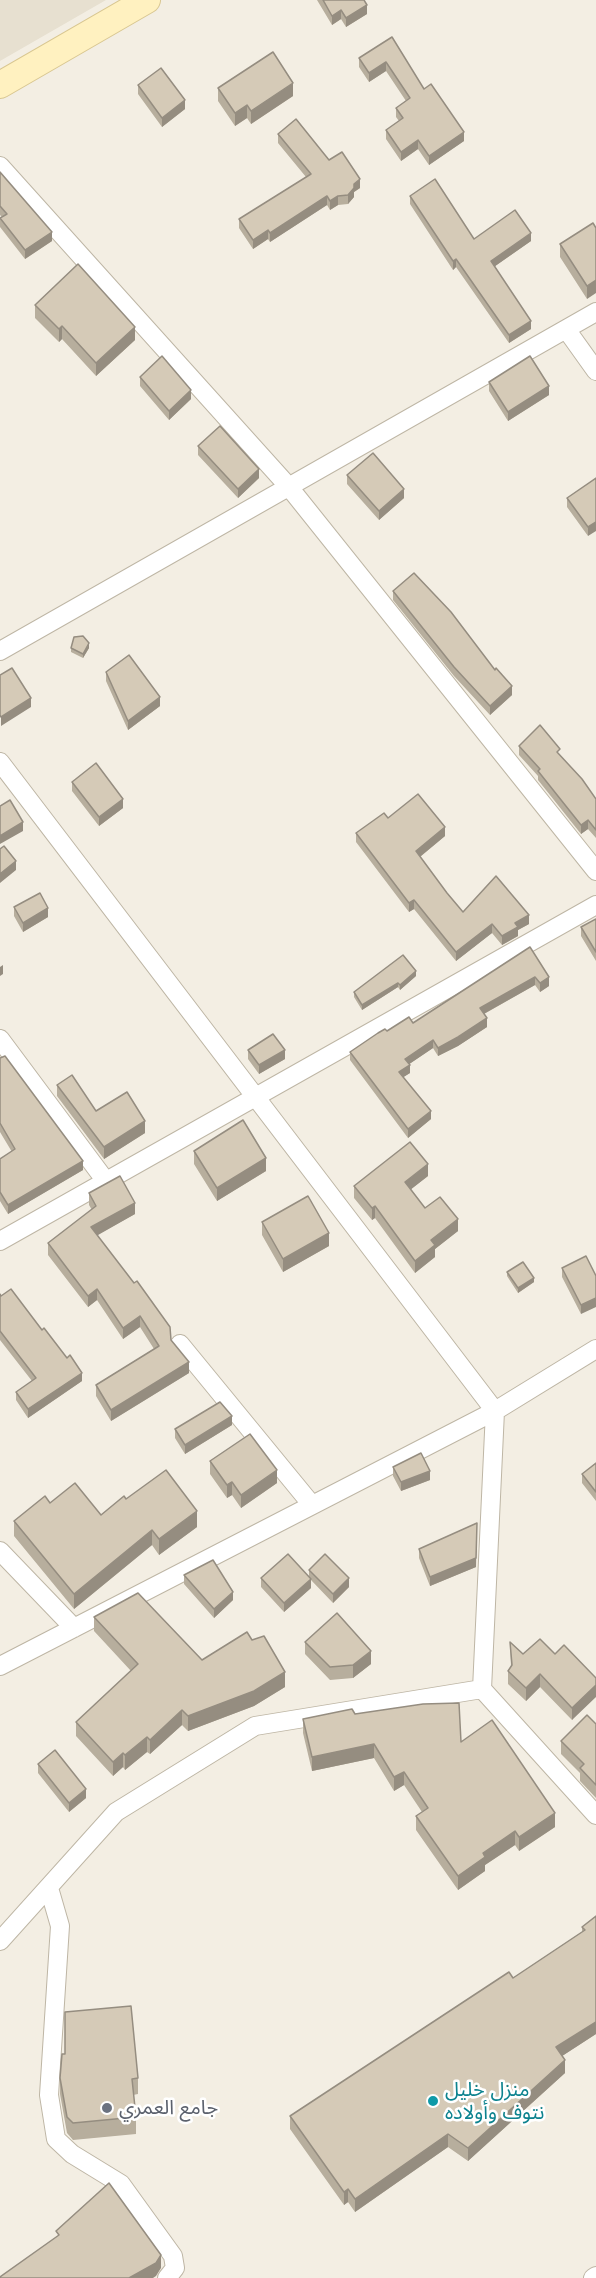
<!DOCTYPE html>
<html>
<head>
<meta charset="utf-8">
<style>
	body { margin:0 }
	canvas { display:block; background:#f3eee3 }
</style>
</head>
<body>
<canvas width="596" height="2278"></canvas>
<script>
const ctx = document.querySelector('canvas').getContext('2d');
ctx.lineJoin = 'round';
function fill(path, color) {
  ctx.fillStyle = color;
  ctx.fill(path, 'evenodd');
}
function strokePath(path, color, width, dash) {
  ctx.strokeStyle = color;
  ctx.lineWidth = width;
  ctx.lineCap = dash ? 'butt' : 'round';
  ctx.setLineDash(dash || []);
  ctx.stroke(path);
}
function write(font, color, halo, rows, align = 'center') {
  ctx.font = font + ' Arial,"Noto Sans Arabic",sans-serif';
  ctx.lineWidth = 5;
  ctx.setLineDash([]);
  ctx.textBaseline = 'middle';
  ctx.strokeStyle = halo;
  ctx.fillStyle = color;
  for (const [text, x, y, turn = 0] of rows) {
    ctx.save();
    ctx.translate(x, y);
    ctx.rotate((+turn || 0) * Math.PI / 180);
    ctx.textAlign = isNaN(turn) ? turn : align;
    if (halo) ctx.strokeText(text, 0, 0);
    ctx.fillText(text, 0, 0);
    ctx.restore();
  }
}
const residential = new Path2D(`
	M0,0H106L0,61Z`);
const minor = new Path2D(`
	M0,166L289,487L596,871
	M566,329L596,371
	M0,651L596,312
	M0,762L495,1411L482,1689
	M0,1039L105,1180
	M0,1241L596,905
	M180,1344L312,1505
	M0,1551L74,1628
	M0,1666L495,1411L596,1349
	M49,1888L60,1926L49,2095L56,2139L72,2154L121,2184L173,2256L175,2268L167,2278
	M0,1941L116,1812L255,1726L482,1689L596,1815
	M593,2278L596,2276`);
const secondary = new Path2D(`
	M0,85L147,0`);
const wall = new Path2D(`
	M317,0H364L367,14L346,27L341,19L332,25Z
	M392,37L424,89L464,141L429,165L418,149L401,161L386,139V130L399,121L396,117V108L406,101L386,71L369,82L359,67V58Z
	M138,85L185,109L162,127L138,94Z
	M218,88L293,96L251,124L247,118L235,126L218,101Z
	M278,134L329,160L360,188L354,192V197L348,204L338,205L330,210L327,205L270,242L268,239L253,249L239,228V219L306,177L278,143Z
	M0,172L52,241L25,259L0,227V218L2,217L0,215Z
	M410,196L474,239L531,241L495,266L531,329L509,343L456,267L453,270L410,204Z
	M593,223L587,299L560,257V244Z
	M35,305L135,340L96,376L62,339L59,342L35,318Z
	M140,377L191,399L169,420L140,386Z
	M489,382L549,395L508,421L489,391Z
	M198,446L259,478L238,498L198,455Z
	M347,475L404,498L379,520L347,484Z
	M596,478L588,536L567,507V498Z
	M393,591L512,695L490,715L454,676L393,600Z
	M71,648H89L83,658L71,652Z
	M106,672L160,706L128,730L106,681Z
	M519,746L560,755L596,799V838L588,829L581,834L538,780V776L519,755Z
	M72,782L123,808L99,826L72,791Z
	M388,818L445,836L420,857L447,893L463,912L529,924L518,930V936L502,945L492,933L456,961L414,909L409,912L356,842V833Z
	M14,907L48,917L23,932L14,916Z
	M596,919V961L581,936V927Z
	M530,947L549,986L540,992L535,985L484,1014L487,1027L458,1046L438,1056L433,1048L409,1064L410,1073L403,1077L431,1119L408,1138L350,1060V1052L387,1031L413,1023Z
	M416,976L400,990L398,987L362,1010L354,997V992Z
	M248,1050L285,1059L259,1074L248,1059Z
	M0,1058L83,1170L8,1214L0,1201V1159L12,1152L0,1132Z
	M57,1085L96,1111L145,1133L104,1159L57,1096Z
	M194,1151L266,1171L217,1201L194,1164Z
	M428,1176L411,1189L425,1208L458,1231L435,1249V1257L415,1273L375,1218L372,1220L354,1198V1186Z
	M89,1193L135,1214L97,1235L171,1340L189,1373L111,1421L96,1396V1385L154,1349L140,1327L123,1339L97,1300L88,1307L48,1255V1243L92,1210L89,1205Z
	M262,1222L329,1246L283,1272L262,1235Z
	M562,1268L596,1276L581,1314L562,1277Z
	M507,1272L534,1282L518,1293L507,1276Z
	M0,1294L42,1330L82,1381L28,1418L16,1400V1392L32,1381L0,1340Z
	M232,1425L185,1454L175,1438V1429Z
	M210,1461L277,1483L241,1508L232,1495L227,1498L210,1474Z
	M596,1463V1501L582,1483V1474Z
	M393,1467L430,1480L401,1491L393,1476Z
	M126,1499L197,1527L159,1555L152,1545L74,1609L14,1536V1521L50,1503L101,1515Z
	M419,1549L476,1567L430,1586L419,1558Z
	M309,1570L349,1587L333,1603L311,1580V1588L284,1612L261,1587V1578L309,1576Z
	M184,1575L233,1600L214,1618L184,1584Z
	M94,1617L202,1660L252,1640L285,1687L254,1706L188,1731L182,1725L150,1754L147,1752L125,1770L123,1767L113,1776L76,1736V1722L131,1671L94,1631Z
	M305,1642L371,1664L353,1678L330,1680L305,1654Z
	M510,1642L523,1654H555L596,1678L572,1720L540,1687L526,1701L508,1684V1671L511,1667Z
	M355,1714L461,1742L555,1827L519,1851L515,1845L485,1865V1871L458,1890L416,1830V1816L422,1812L404,1785L394,1791L374,1758L312,1771L303,1733V1719Z
	M596,1724V1798L580,1781V1773L561,1754V1741Z
	M38,1764L86,1798L69,1812L38,1773Z
	M596,1916V2034L562,2056L565,2073L468,2161L448,2147L355,2212L348,2202L344,2205L290,2129V2116L513,1978L582,1932V1927Z
	M65,2054L138,2078V2094L133,2095L136,2117V2134L73,2140L67,2133L60,2094V2078Z`);
const shadedWall = new Path2D(`
	M367,5V14L346,27V18Z
	M341,10V19L332,25V16Z
	M386,62V71L369,82V73Z
	M293,83V96L251,124V111Z
	M185,100V109L162,127V118Z
	M247,105V118L235,126V113Z
	M464,132V141L429,165V156Z
	M418,140V149L401,161V152Z
	M360,179V188L354,192V197L348,204V195L354,184Z
	M327,196V205L270,242V233Z
	M338,196V205L330,210V201Z
	M268,230V239L253,249V240Z
	M52,232V241L25,259V250Z
	M531,233V241L491,269V261Z
	M456,259V267L453,270V261Z
	M596,280V293L587,299V286Z
	M531,321V329L509,343V335Z
	M62,326V339L59,342V329Z
	M135,327V340L96,376V363Z
	M549,386V395L508,421V412Z
	M191,390V399L169,420V411Z
	M259,469V478L238,498V489Z
	M404,489V498L379,520V511Z
	M596,522V531L588,536V527Z
	M89,643V648L83,658V654Z
	M512,686V695L490,715V706Z
	M160,697V706L128,730V721Z
	M31,698V707L1,726V717Z
	M123,799V808L99,826V817Z
	M588,820V829L581,834V825Z
	M23,822V831L0,844V836Z
	M445,827V836L416,860V851Z
	M16,861V870L0,883V874Z
	M414,900V909L409,912V903Z
	M48,908V917L23,932V923Z
	M529,915V924L518,930V936L502,945V936L515,923Z
	M492,924V933L456,961V952Z
	M3,965V974L0,976V967Z
	M416,971V976L400,990V985Z
	M535,977V985L480,1016V1008Z
	M549,977V986L540,992V983Z
	M398,983V987L362,1010V1005Z
	M487,1018V1027L458,1046L438,1056V1048Z
	M433,1040V1048L405,1067V1059Z
	M285,1050V1059L259,1074V1065Z
	M410,1065V1073L399,1080V1072Z
	M431,1111V1119L408,1138V1129Z
	M145,1121V1133L104,1159V1147Z
	M266,1158V1171L217,1201V1188Z
	M83,1161V1170L8,1214V1205Z
	M428,1164V1176L405,1194V1182Z
	M135,1203V1214L91,1239V1227Z
	M375,1206V1218L372,1220V1208Z
	M458,1219V1231L435,1249V1257L415,1273V1261L431,1240Z
	M329,1233V1246L283,1272V1259Z
	M534,1278V1282L518,1293V1288Z
	M97,1289V1300L88,1307V1296Z
	M596,1298V1307L581,1314V1305Z
	M140,1316V1327L123,1339V1328Z
	M189,1362V1373L111,1421V1410Z
	M82,1373V1381L28,1418V1409Z
	M232,1416V1425L185,1454V1445Z
	M277,1470V1483L241,1508V1495Z
	M430,1471V1480L401,1491V1482Z
	M232,1482V1495L227,1498V1485Z
	M197,1511V1527L159,1555V1539Z
	M477,1523L476,1567L430,1586V1577Z
	M152,1530V1545L74,1609V1594Z
	M349,1578V1587L333,1603V1594Z
	M311,1579V1588L284,1612V1603Z
	M233,1592V1600L214,1618V1609Z
	M371,1651V1664L353,1678V1665Z
	M285,1672V1687L254,1706L188,1731V1716Z
	M540,1674V1687L526,1701V1688Z
	M596,1685V1697L572,1720V1708Z
	M182,1710V1725L150,1754V1740Z
	M147,1737V1752L125,1770V1755Z
	M374,1744V1758L312,1771V1757Z
	M123,1753V1767L113,1776V1762Z
	M404,1772V1785L394,1791V1777Z
	M86,1789V1798L69,1812V1803Z
	M555,1813V1827L519,1851V1837Z
	M515,1831V1845L485,1865V1871L458,1890V1876L483,1853Z
	M596,2022V2034L556,2060V2047Z
	M565,2060V2073L468,2161V2148Z
	M448,2134V2147L355,2212V2199Z
	M348,2189V2202L344,2205V2192Z
	M161,2255V2268L156,2276L153,2278H129Z`);
const building = new Path2D(`
	M323,0H364L367,5L346,18L341,10L332,16Z
	M392,37L424,89L431,84L464,132L429,156L418,140L401,152L386,130L403,118L396,108L410,98L386,62L369,73L359,58Z
	M273,52L293,83L251,111L247,105L235,113L218,88Z
	M161,68L185,100L162,118L138,85Z
	M296,119L329,160L342,152L360,179L354,184V188L348,195L338,196L330,201L327,196L270,233L268,230L253,240L239,219L311,174L278,134Z
	M0,172L52,232L25,250L0,218L7,214L0,206Z
	M435,179L474,239L515,210L531,233L491,261L531,321L509,335L456,259L453,261L410,196Z
	M593,223L596,228V280L587,286L560,244Z
	M78,264L135,327L96,363L62,326L59,329L35,305Z
	M162,356L191,390L169,411L140,377Z
	M530,356L549,386L508,412L489,382Z
	M220,426L259,469L238,489L198,446Z
	M373,453L404,489L379,511L347,475Z
	M596,478V522L588,527L567,498Z
	M414,573L451,612L495,670L496,668L512,686L490,706L454,667L393,591Z
	M83,636L89,643L83,654L71,648L74,637Z
	M129,655L160,697L128,721L106,672Z
	M12,668L31,698L1,717L0,715V675Z
	M540,725L560,749L557,752L582,779L596,799V830L588,820L581,825L538,771L540,769L519,746Z
	M96,763L123,799L99,817L72,782Z
	M418,794L445,827L416,851L447,893L463,912L496,876L529,915L515,923L518,927L502,936L492,924L456,952L414,900L409,903L356,833L384,813L388,818Z
	M10,800L23,822L0,836V806Z
	M4,846L16,861L0,874V849Z
	M40,893L48,908L23,923L14,907Z
	M596,919V952L581,927Z
	M530,947L549,977L540,983L535,977L480,1008L487,1018L458,1037L438,1048L433,1040L405,1059L410,1065L399,1072L431,1111L408,1129L350,1052L378,1033L385,1029L387,1031L409,1017L413,1023Z
	M403,955L416,971L400,985L398,983L362,1005L354,992Z
	M273,1034L285,1050L259,1065L248,1050Z
	M5,1056L83,1161L8,1205L0,1192V1159L15,1149L0,1123V1058Z
	M72,1075L96,1111L127,1092L145,1121L104,1147L57,1085Z
	M243,1120L266,1158L217,1188L194,1151Z
	M410,1142L428,1164L405,1182L425,1208L440,1197L458,1219L431,1240L435,1245L415,1261L375,1206L372,1208L354,1186Z
	M120,1176L135,1203L91,1227L134,1283L137,1281L170,1327L171,1340L189,1362L111,1410L96,1385L159,1346L140,1316L123,1328L97,1289L88,1296L48,1243L96,1206L89,1193Z
	M308,1196L329,1233L283,1259L262,1222Z
	M586,1256L596,1276V1298L581,1305L562,1268Z
	M523,1262L534,1278L518,1288L507,1272Z
	M11,1289L42,1330L44,1328L67,1358L70,1355L82,1373L28,1409L16,1392L36,1378L0,1331V1294L1,1296Z
	M220,1402L232,1416L185,1445L175,1429Z
	M250,1434L277,1470L241,1495L232,1482L227,1485L210,1461Z
	M421,1453L430,1471L401,1482L393,1467Z
	M596,1463V1492L582,1474Z
	M166,1470L197,1511L159,1539L152,1530L74,1594L14,1521L45,1496L50,1503L75,1483L101,1515L124,1496L126,1499Z
	M477,1523L476,1558L430,1577L419,1549Z
	M288,1554L311,1579L284,1603L261,1578Z
	M325,1554L349,1578L333,1594L309,1570Z
	M213,1560L233,1592L214,1609L184,1575Z
	M138,1593L202,1660L247,1632L252,1640L264,1636L285,1672L254,1691L188,1716L182,1710L150,1740L147,1737L125,1755L123,1753L113,1762L76,1722L138,1664L94,1617Z
	M337,1613L371,1651L353,1665L330,1667L305,1642Z
	M540,1639L555,1654L564,1645L596,1678V1685L572,1708L540,1674L526,1688L508,1671L512,1665L510,1642L523,1654Z
	M459,1703L461,1742L492,1720L555,1813L519,1837L515,1831L483,1853L485,1857L458,1876L416,1816L428,1808L404,1772L394,1777L374,1744L312,1757L303,1719L352,1709L355,1714L423,1704Z
	M587,1715L596,1724V1785L580,1768L584,1764L561,1741Z
	M55,1750L86,1789L69,1803L38,1764Z
	M596,1916V2022L556,2047L565,2060L468,2148L448,2134L355,2199L348,2189L344,2192L290,2116L509,1972L513,1978L585,1930L582,1927Z
	M131,2006L138,2078L132,2079L136,2117L73,2123L67,2117L60,2078L62,2054H65V2012Z
	M109,2183L161,2255L156,2263L129,2278H0V2277L59,2235L56,2231Z`);
const markers = [
	[433,2101,6,"#0f9aa8"],
	[107,2108,6,"#6b7280"]
];
const cultureNames = [
	["منزل خليل",445,2090],
	["نتوف وأولاده",445,2113]
];
const worshipNames = [
	["جامع العمري",119,2108]
];
fill(residential, '#e7e0d0');
strokePath(minor, '#beb6a5', 20);
strokePath(secondary, '#d9c791', 28);
strokePath(minor, '#fff', 18);
strokePath(secondary, '#fff1c0', 26);
fill(wall, '#b7ae9d');
fill(shadedWall, '#958d80');
fill(building, '#d5cab7');
strokePath(building, '#958d80', 1.5);
for (const [x, y, r, color] of markers) {
  const dot = new Path2D();
  dot.arc(x, y, r, 0, 2 * Math.PI);
  ctx.fillStyle = color;
  ctx.fill(dot);
  strokePath(dot, '#fff', 2);
}
write('20px', '#0d838f', '#fff', cultureNames, 'left');
write('20px', '#5b616d', '#fff', worshipNames, 'left');
</script>
</body>
</html>
